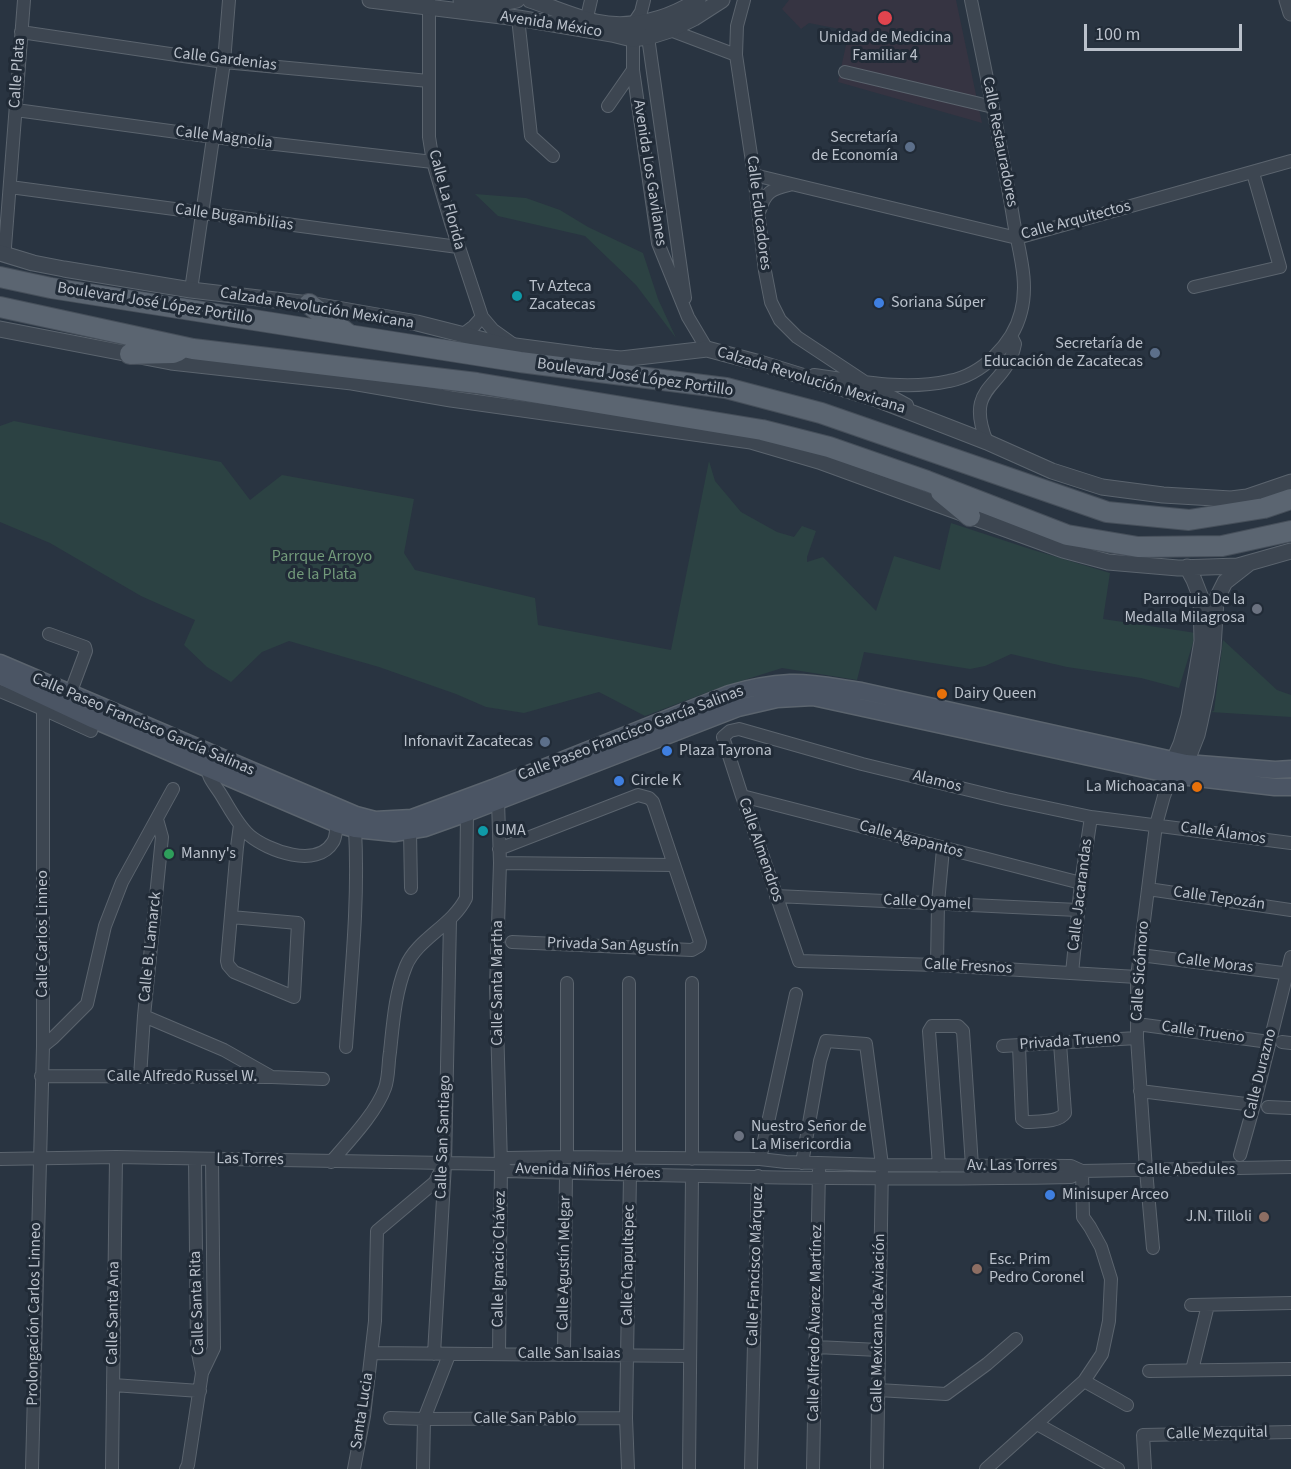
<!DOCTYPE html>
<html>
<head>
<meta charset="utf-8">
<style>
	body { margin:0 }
	#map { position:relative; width:1291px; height:1469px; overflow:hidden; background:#293441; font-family:"Source Sans 3",sans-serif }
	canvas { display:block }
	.scale { position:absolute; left:1084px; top:24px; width:158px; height:27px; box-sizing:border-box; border:3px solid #bac1cb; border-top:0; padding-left:8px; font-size:18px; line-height:21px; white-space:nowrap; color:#bac1cb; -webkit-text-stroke:4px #212b37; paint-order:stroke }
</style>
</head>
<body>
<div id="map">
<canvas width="1291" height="1469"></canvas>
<div class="scale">100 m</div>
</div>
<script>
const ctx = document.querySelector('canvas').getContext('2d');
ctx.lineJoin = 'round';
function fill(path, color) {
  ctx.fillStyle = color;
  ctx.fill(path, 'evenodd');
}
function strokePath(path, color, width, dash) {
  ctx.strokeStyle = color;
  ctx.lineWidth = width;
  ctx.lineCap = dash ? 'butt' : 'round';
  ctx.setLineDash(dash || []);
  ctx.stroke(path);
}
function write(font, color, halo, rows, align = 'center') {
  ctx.font = font + ' "Source Sans 3",sans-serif';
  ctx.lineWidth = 6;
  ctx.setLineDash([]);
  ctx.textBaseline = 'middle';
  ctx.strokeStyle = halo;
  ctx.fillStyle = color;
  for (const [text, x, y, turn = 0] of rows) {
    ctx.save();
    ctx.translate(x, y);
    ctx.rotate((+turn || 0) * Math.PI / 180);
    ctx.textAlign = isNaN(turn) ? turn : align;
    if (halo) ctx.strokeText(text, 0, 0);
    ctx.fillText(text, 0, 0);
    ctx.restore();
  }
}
const medical = new Path2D(`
	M789,0H956L982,123L838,82L849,31L809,23L801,29L782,9Z`);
const green = new Path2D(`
	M475,194L526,198L560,210L588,227L643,253L658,299L676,338L636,285L585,236L498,216Z
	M14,421L221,462L250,500L282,475L414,499L404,553L415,570L535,598L538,625L671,650L709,461L715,481L741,512L777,532L794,537L802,526L816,531L807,557V562L823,557L876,611L894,556L940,570L951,523L1030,549L1110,573L1103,619L1196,633L1179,688L1141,678L1067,667L1011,654L985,666L970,669L864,652L857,680L782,668L716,689L645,716L599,692L524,713L486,707L456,694L379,667L289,641L262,652L231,682L207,667L184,645L195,620L141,596L50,543L0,522V426Z
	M1223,640L1277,690L1291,695V717L1210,712L1214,711Z`);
const minor = new Path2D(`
	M429,0V137L433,162L451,223L482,317L493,330L514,345
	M644,0L641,12L633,24V70L658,243L688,317L707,349
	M744,0L737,26L736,55L754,175L765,271L771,302L780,320L797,337L865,382L907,405
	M518,18L531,136L553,156
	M585,26L591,0
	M647,30L685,298
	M670,30L736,55
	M21,32L224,62L429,81
	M845,72L993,107
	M608,106L633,70
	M16,110L214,137L433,162
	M754,175L1017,238L1291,161
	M10,187L458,247
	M760,210C765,192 772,189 789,185
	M3,254L5,247L24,0
	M1194,287L1280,267L1253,173
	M191,290L224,62L229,0
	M462,335L474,326L482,317
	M814,375C858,381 905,391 949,381C982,375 1013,344 1021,312C1029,282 1019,252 1014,223C1002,148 986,74 971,0
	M987,442C963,383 1006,390 1015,344L1011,336
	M49,634L85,647L86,651L70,694
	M0,691L43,709L91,731L94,720
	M207,764C206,775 214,784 220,793C229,807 237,824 249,835C268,851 317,869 333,842C336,838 336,829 337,824
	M496,795L498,801L500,863L496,988L501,1164L499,1354
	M742,796L1081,883
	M410,831L411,888
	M499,849L638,795L649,798L653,802L700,942L699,946L692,950L512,942
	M500,863L673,865
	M1148,889L1291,910
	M776,896L1078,910
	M231,917L298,923L294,997L234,972L228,965L227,961L237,847L240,825
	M1140,955L1291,974
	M937,965L938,903L943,849
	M1072,973L1081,883L1091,817
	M1137,977L937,965L799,961L742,796L723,737L730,731L739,729L862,764L1006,799L1091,817L1291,843
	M567,983V1157
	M692,983V1159
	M144,1016L224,1050L270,1076
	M1137,1024L1269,1042
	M1282,1042L1291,1043
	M43,1046L53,1038L87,1004L105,926L122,882L173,789
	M1003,1046L1137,1038
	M1019,1046L1022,1119L1026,1122C1038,1121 1058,1123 1065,1113L1060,1043
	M346,1047C351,974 359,902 355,829
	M41,1076L272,1077L323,1079
	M140,1077L144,1016L162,837L157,819
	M1140,1091L1254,1105
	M1268,1107L1291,1108
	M1240,1155L1254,1105L1291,957
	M629,1158V983
	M0,1159L116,1157L501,1164
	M195,1159L197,1348L202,1373
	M760,1159L796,994
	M331,1162C349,1141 376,1113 385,1088C389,1077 388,1063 390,1052C393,1024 395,993 406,966C417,939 452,926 466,898L467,813
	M802,1163L820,1061L826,1041L866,1044L882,1165L877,1467
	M501,1164L508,1171C696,1177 884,1181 1071,1177L1082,1171L1291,1167
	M501,1164L507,1158L567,1157L760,1159L786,1162L882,1165L1071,1166L1082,1171
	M939,1166L929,1031L932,1026H958L963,1031L972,1166
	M1153,1248L1146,1170L1137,1038V977L1156,825L1164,796L1172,775
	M1191,1305L1291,1303
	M816,1347L879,1350
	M372,1353L690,1356
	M434,1354L445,1164L450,920
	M564,1354L566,1173
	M1192,1370L1208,1305
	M1149,1371L1291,1369
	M1084,1381L1127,1405
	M113,1385L200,1391
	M878,1390L946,1394L987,1364L1016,1339
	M390,1418L424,1419L626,1418
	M1037,1424L1118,1469
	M32,1469L43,1046V709
	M112,1469L116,1157
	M186,1469L188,1465L202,1373L214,1348L212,1159
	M354,1469L364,1416L375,1321L377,1231L435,1182L441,1170
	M423,1469L424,1419L449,1355
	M628,1469L626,1418L630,1175
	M689,1469L692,1176
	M751,1469L758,1176
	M813,1469L819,1170
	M986,1469L1084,1381L1102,1354L1109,1321L1111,1279L1101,1247L1090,1227L1083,1217L1082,1171
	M1145,1469L1143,1435L1291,1432`);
const tertiary = new Path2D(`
	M370,0L518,18L612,34L632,39L648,37L670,30L694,18L722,0
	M461,0L495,4L517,0
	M530,0C552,7 574,17 596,22C631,30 669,19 698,0
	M1287,0L1291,13
	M0,253L33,263L64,269L191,290L309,304L417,323L500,344L591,356L621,359L707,349L760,363L879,400L987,442L1052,471L1102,487L1163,495L1231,499L1247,497L1291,482
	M0,329L171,362L352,382L451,399L751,441L819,461L1063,550L1108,562L1178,568L1238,566L1291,551
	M1177,771L1186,763L1197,735L1200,722L1206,694L1213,648L1216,600L1225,582L1248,564
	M1173,772L1174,760L1181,744L1189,716L1202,641L1201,598L1194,580L1187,567`);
const secondary = new Path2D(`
	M0,663L342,809L356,815L375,820L412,818L493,788L729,694C749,688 770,684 790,683C814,682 838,688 861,691L1186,763L1275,770L1291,769
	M0,676L94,720L337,824L355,829L394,833L425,828L467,813L738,708L777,699L813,697L1172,775L1275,787H1291`);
const primary = new Path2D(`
	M0,277L51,288L520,362L726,388L821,413L1107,512L1189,520L1264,508L1291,499
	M309,304L348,334
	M0,307L193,349L477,383L762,430L829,447L927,481L1067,535L1138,547L1222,546L1291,531
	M130,354L173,353L178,351
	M941,492L970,516`);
const markers = [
	[885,18,8,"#e0444e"],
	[910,147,6,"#5c6f8a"],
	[517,296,6,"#0f9aa8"],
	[879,303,6,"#3f7fe0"],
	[1155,353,6,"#5c6f8a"],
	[1257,609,6,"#6b7280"],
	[942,694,6,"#e8710a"],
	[545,742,6,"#5c6f8a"],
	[667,751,6,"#3f7fe0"],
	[619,781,6,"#3f7fe0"],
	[1197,787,6,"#e8710a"],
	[483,831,6,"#0f9aa8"],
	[169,854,6,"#2e9e5b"],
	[739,1136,6,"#6b7280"],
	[1050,1195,6,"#3f7fe0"],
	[1264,1217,6,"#8d6e63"],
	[977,1269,6,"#8d6e63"]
];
const streetNames = [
	["Avenida México",551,25,9],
	["Calle Gardenias",225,60,7],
	["Calle Plata",18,73,-86],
	["Calle Magnolia",224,138,7],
	["Calle Restauradores",999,142,79],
	["Avenida Los Gavilanes",649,173,81],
	["Calle La Florida",446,200,75],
	["Calle Educadores",758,213,83],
	["Calle Bugambilias",234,218,8],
	["Calle Arquitectos",1076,221,-15],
	["Boulevard José López Portillo",155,304,9],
	["Calzada Revolución Mexicana",317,309,9],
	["Boulevard José López Portillo",635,378,8],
	["Calzada Revolución Mexicana",811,381,17],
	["Calle Paseo Francisco García Salinas",143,725,23],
	["Calle Paseo Francisco García Salinas",631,734,-21],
	["Alamos",937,782,14],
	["Calle Álamos",1223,834,8],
	["Calle Agapantos",911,840,15],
	["Calle Almendros",760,850,71],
	["Calle Jacarandas",1081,895,-83],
	["Calle Tepozán",1219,899,8],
	["Calle Oyamel",927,903,3],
	["Calle Carlos Linneo",43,934,-90],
	["Privada San Agustín",613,946,2],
	["Calle B. Lamarck",151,947,-84],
	["Calle Moras",1215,964,7],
	["Calle Fresnos",968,967,3],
	["Calle Sicómoro",1141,971,-86],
	["Calle Santa Martha",498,983,-90],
	["Calle Trueno",1203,1033,8],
	["Privada Trueno",1070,1042,-4],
	["Calle Durazno",1261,1074,-76],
	["Calle Alfredo Russel W.",182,1077],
	["Calle San Santiago",444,1137,-88],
	["Las Torres",250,1160,1],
	["Av. Las Torres",1012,1166],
	["Calle Abedules",1186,1170],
	["Avenida Niños Héroes",588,1172,2],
	["Calle Ignacio Chávez",500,1259,-89],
	["Calle Agustín Melgar",565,1263,-89],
	["Calle Chapultepec",629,1265,-89],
	["Calle Francisco Márquez",756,1266,-88],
	["Calle Santa Rita",198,1303,-92],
	["Calle Santa Ana",114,1313,-89],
	["Prolongación Carlos Linneo",35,1314,-89],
	["Calle Alfredo Álvarez Martínez",816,1323,-89],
	["Calle Mexicana de Aviación",879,1323,-89],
	["Calle San Isaias",569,1354],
	["Santa Lucia",363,1411,-81],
	["Calle San Pablo",525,1419],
	["Calle Mezquital",1217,1434,-1]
];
const poiNames = [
	["Unidad de Medicina",885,38,"center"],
	["Familiar 4",885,56,"center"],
	["Secretaría",898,138,"right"],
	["de Economía",898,156,"right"],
	["Tv Azteca",529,287],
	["Zacatecas",529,305],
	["Soriana Súper",891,303],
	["Secretaría de",1143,344,"right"],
	["Educación de Zacatecas",1143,362,"right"],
	["Parroquia De la",1245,600,"right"],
	["Medalla Milagrosa",1245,618,"right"],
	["Dairy Queen",954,694],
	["Infonavit Zacatecas",533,742,"right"],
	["Plaza Tayrona",679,751],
	["Circle K",631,781],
	["La Michoacana",1185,787,"right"],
	["UMA",495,831],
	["Manny's",181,854],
	["Nuestro Señor de",751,1127],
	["La Misericordia",751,1145],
	["Minisuper Arceo",1062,1195],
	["J.N. Tilloli",1252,1217,"right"],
	["Esc. Prim",989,1260],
	["Pedro Coronel",989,1278]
];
const parkNames = [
	["Parrque Arroyo",322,557],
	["de la Plata",322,575]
];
fill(medical, '#363442');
fill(green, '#2c4243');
strokePath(minor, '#5b646e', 14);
strokePath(tertiary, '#5b646e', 17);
strokePath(secondary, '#5b646e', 19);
strokePath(primary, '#464f5a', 22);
strokePath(minor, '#3d4651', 12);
strokePath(tertiary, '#3d4651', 15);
strokePath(secondary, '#4b5564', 16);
strokePath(primary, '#5b6571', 20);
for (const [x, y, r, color] of markers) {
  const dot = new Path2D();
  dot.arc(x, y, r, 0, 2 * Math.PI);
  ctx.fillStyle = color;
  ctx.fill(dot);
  strokePath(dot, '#212b37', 2);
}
write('16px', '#bac1cb', '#212b37', streetNames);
write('16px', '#bac1cb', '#212b37', poiNames, 'left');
write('16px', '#729a7a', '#212b37', parkNames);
</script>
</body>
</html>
